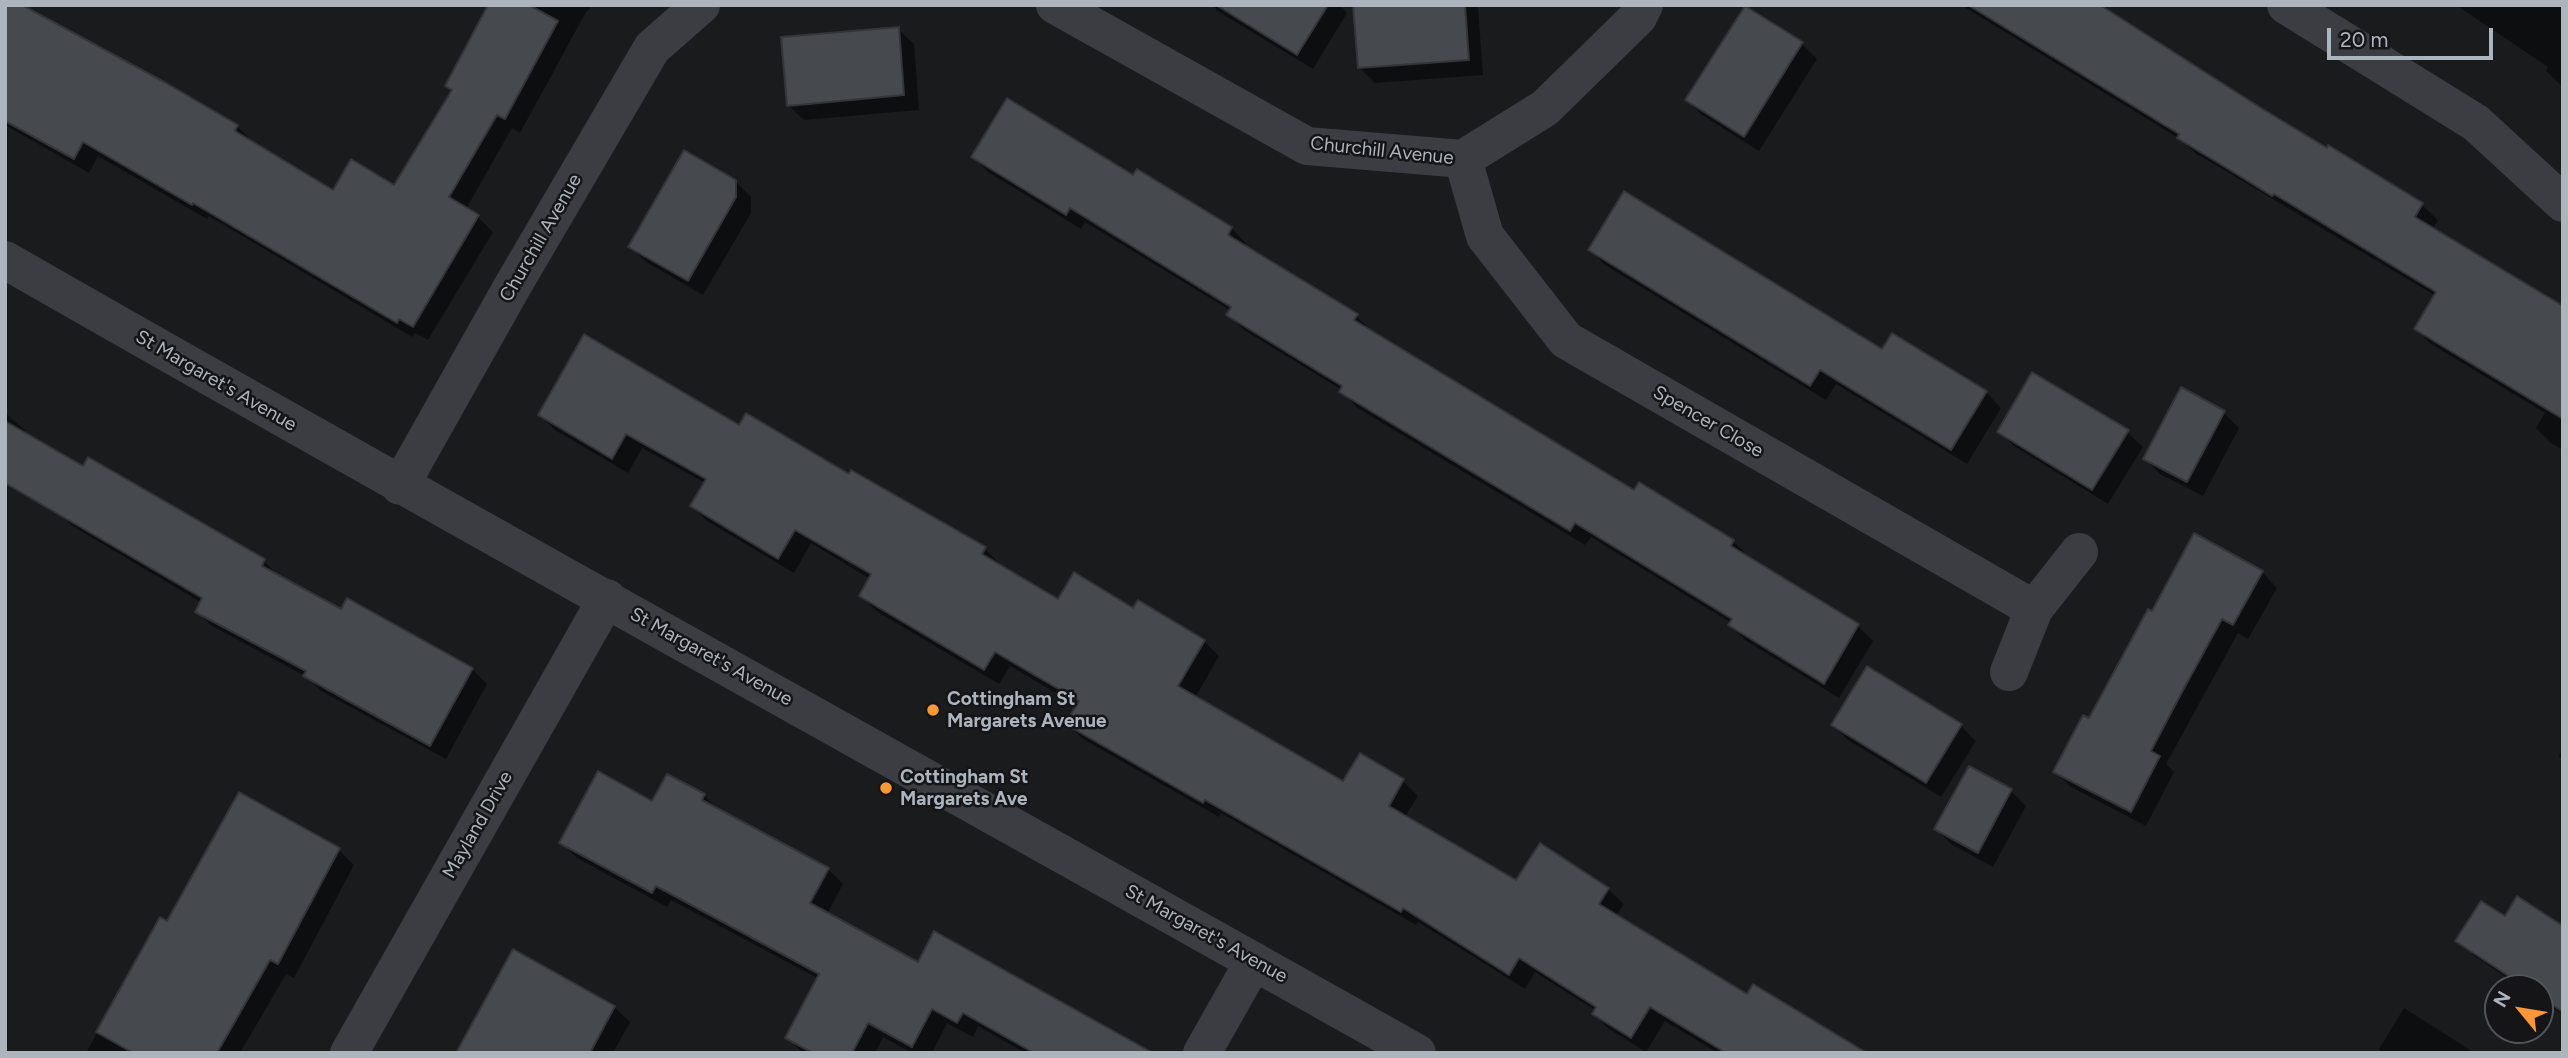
<!DOCTYPE html>
<html>
<head>
<meta charset="utf-8">
<style>
	body { margin:0 }
	#map { position:relative; width:2568px; height:1058px; overflow:hidden; background:#1a1b1d; font-family:Figtree,sans-serif }
	canvas { display:block }
	.frame { position:absolute; inset:0; border:7px solid #acb4bd; pointer-events:none }
	.north { position:absolute; left:2484px; top:974px; width:70px; height:70px; box-sizing:border-box; background:#151518; border:2px solid #51555a; border-radius:50%; rotate:300deg; font-size:19px; font-weight:700; line-height:28px; text-align:center; color:#acb4bd }
	.north::after { content:''; display:block; margin:auto; width:24px; height:32px; background:#fa9735; clip-path:polygon(50% 0,100% 100%,50% 72%,0 100%) }
	.scale { position:absolute; left:2327px; top:28px; width:166px; height:32px; box-sizing:border-box; border:4px solid #acb4bd; border-top:0; padding-left:9px; font-size:21px; line-height:24px; white-space:nowrap; color:#acb4bd; -webkit-text-stroke:5px #151518; paint-order:stroke }
</style>
</head>
<body>
<div id="map">
<canvas width="2568" height="1058"></canvas>
<div class="frame"></div>
<div class="north">N</div>
<div class="scale">20 m</div>
</div>
<script>
const ctx = document.querySelector('canvas').getContext('2d');
ctx.lineJoin = 'round';
function fill(path, color) {
  ctx.fillStyle = color;
  ctx.fill(path, 'evenodd');
}
function strokePath(path, color, width, dash) {
  ctx.strokeStyle = color;
  ctx.lineWidth = width;
  ctx.lineCap = dash ? 'butt' : 'round';
  ctx.setLineDash(dash || []);
  ctx.stroke(path);
}
function write(font, color, halo, rows, align = 'center') {
  ctx.font = font + ' Figtree,sans-serif';
  ctx.lineWidth = 5;
  ctx.setLineDash([]);
  ctx.textBaseline = 'middle';
  ctx.strokeStyle = halo;
  ctx.fillStyle = color;
  for (const [text, x, y, turn = 0] of rows) {
    ctx.save();
    ctx.translate(x, y);
    ctx.rotate((+turn || 0) * Math.PI / 180);
    ctx.textAlign = isNaN(turn) ? turn : align;
    if (halo) ctx.strokeText(text, 0, 0);
    ctx.fillText(text, 0, 0);
    ctx.restore();
  }
}
const shadow = new Path2D(`
	M5,5H25L32,9L40,17L237,126L252,141L334,192L395,187L453,92L447,86L490,5H593L586,12L520,133L512,128L466,209L478,217L493,232L428,340L415,333L412,337L209,216L207,219L98,156L89,173L5,125Z
	M1212,5H1340L1347,13L1313,69L1219,12Z
	M1355,5H1475L1478,8L1483,75L1375,83L1360,68Z
	M1961,5H2096L2327,150L2329,148L2422,205L2438,220L2432,230L2563,313V450L2551,443L2536,428L2545,413L2431,344L2416,329L2436,296L2195,153L2183,141Z
	M2456,5H2563V87L2546,71L2548,67Z
	M898,29L914,44L919,110L804,120L788,105Z
	M1802,44L1817,59L1759,151L1702,115L1687,100Z
	M973,157L1134,177L1231,228L1246,243L1244,247L1356,316L1372,331L1634,493L1733,541L1748,556L1747,558L1858,626L1873,641L1839,698L1745,640L1730,625L1731,623L1591,537L1585,545L1356,407L1342,390L1244,330L1228,315L1231,311L1085,222L1081,229L988,172Z
	M735,181L751,197V213L703,295L646,262L631,247Z
	M1590,250L1883,352L1986,392L2001,408L1967,464L1836,384L1826,400L1605,265Z
	M2182,390L2224,413L2239,428L2203,496L2160,474L2145,459Z
	M5,413L26,431L24,434L84,468L264,561L279,576L341,611L472,669L487,684L446,759L321,691L307,677L212,626L197,611L202,603L74,527L58,512L5,478Z
	M540,415L739,427L849,476L851,473L985,549L1000,564L999,566L1059,601L1134,611L1204,641L1219,656L1195,698L1344,784L1403,781L1418,796L1405,817L1517,883L1608,889L1624,904L1616,916L1836,1053H1718L1665,1021L1646,1052L1609,1029L1594,1014L1596,1011L1535,972L1525,989L1418,922L1416,925L1221,813L1219,817L1083,739L1068,724L1078,706L1010,666L999,684L876,611L861,595L870,579L811,543L794,573L707,521L692,506L705,483L642,448L628,473L555,430Z
	M1999,431L2127,432L2143,447L2108,504L2014,446Z
	M2262,572L2277,588L2248,639L2238,633L2166,764L2174,772L2146,826L2071,787L2055,772L2090,720L2153,614Z
	M1833,725L1961,726L1976,741L1941,797L1848,740Z
	M2563,749V760L2558,756Z
	M1970,768L2011,791L2026,806L1993,867L1951,844L1936,829Z
	M704,795L719,811L828,869L843,884L827,914L918,964L1139,1053H1025L978,1026L973,1037L947,1023L932,1053H912L883,1037L875,1053H803L788,1038L819,979L671,900L667,907L577,858L561,843L653,803Z
	M339,850L354,865L294,978L286,974L240,1053H86L160,920L167,924Z
	M2505,919L2563,929V1015L2540,1000V988H2522L2473,955L2458,940Z
	M514,952L614,1007L630,1022L613,1053H457Z
	M2404,1008L2475,1053H2382L2379,1049Z`);
const building = new Path2D(`
	M5,5H22L166,83L238,125L235,131L333,190L351,159L394,185L452,90L445,86L488,5H529L558,21L505,119L497,115L449,197L479,215L413,327L399,319L397,323L193,203L192,205L83,142L74,159L5,121Z
	M1216,5H1328L1297,55Z
	M1353,5H1465L1469,60L1358,68Z
	M1968,5H2100L2261,108L2327,148L2328,145L2423,203L2415,217L2563,306V419L2414,329L2436,292L2274,194L2272,196L2225,167L2177,138L2179,134Z
	M1745,6L1803,42L1744,137L1685,100Z
	M899,27L904,95L787,106L781,37Z
	M1007,98L1133,175L1137,169L1232,227L1228,235L1358,314L1354,320L1634,490L1639,482L1734,540L1731,546L1859,624L1824,684L1728,625L1732,619L1575,523L1570,531L1339,392L1342,386L1226,315L1231,307L1070,208L1066,215L971,157Z
	M684,150L736,180V197L688,281L628,247Z
	M1624,191L1882,349L1892,333L1987,391L1951,450L1820,370L1810,386L1588,250Z
	M584,334L739,425L746,413L849,474L851,470L986,547L982,554L1058,599L1074,572L1133,608L1138,600L1205,640L1178,686L1343,781L1360,753L1404,779L1389,806L1516,880L1540,843L1609,888L1599,904L1747,994L1753,984L1867,1053H1726L1650,1007L1631,1038L1592,1014L1596,1007L1519,958L1509,975L1403,908L1401,912L1205,800L1203,803L1065,724L1079,701L995,652L984,670L859,596L871,574L795,530L778,559L690,506L706,479L626,434L612,459L538,415Z
	M2032,372L2129,430L2092,490L1997,432Z
	M2181,387L2225,411L2187,482L2143,459Z
	M5,421L83,466L88,457L265,559L262,566L341,609L347,598L473,668L430,746L303,676L306,671L195,612L202,598L5,483Z
	M2194,533L2263,571L2233,625L2222,619L2182,692L2151,751L2160,756L2131,812L2053,772L2083,715L2089,718L2148,609L2152,611Z
	M1867,666L1962,724L1926,783L1831,725Z
	M1969,766L2012,789L1978,853L1934,829Z
	M598,771L652,801L667,774L705,794L702,800L829,868L810,903L918,962L934,931L1153,1053H1034L963,1013L957,1023L932,1009L912,1047L868,1023L852,1053H813L785,1038L819,974L656,886L652,893L559,843Z
	M239,792L340,848L278,964L270,960L217,1053H133L96,1032L160,917L167,921Z
	M2517,896L2563,926V1012L2540,997V988H2527L2455,941L2481,901L2505,916Z
	M513,949L615,1006L590,1053H456Z`);
const minor = new Path2D(`
	M1055,5L1307,146L1463,159L1545,108L1638,17L1644,5
	M2286,5L2476,123L2563,203
	M1463,159L1485,236L1566,340L2034,609
	M5,260C474,529 947,788 1417,1053
	M400,486L512,287L652,48L701,5
	M2009,672L2034,609L2079,552
	M349,1053L607,598
	M1202,1053L1254,961`);
const markers = [
	[933,710,7,"#fa9735"],
	[886,788,7,"#fa9735"]
];
const streetNames = [
	["Churchill Avenue",1382,151,6],
	["Churchill Avenue",541,238,-60],
	["St Margaret's Avenue",216,381,30],
	["Spencer Close",1708,422,30],
	["St Margaret's Avenue",711,657,29],
	["Mayland Drive",478,825,-60],
	["St Margaret's Avenue",1206,934,29]
];
const poiNames = [
	["Cottingham St",947,699],
	["Margarets Avenue",947,721],
	["Cottingham St",900,777],
	["Margarets Ave",900,799]
];
fill(shadow, '#0007');
fill(building, '#46494d');
strokePath(building, '#343539', 2);
strokePath(minor, '#3b3d42', 38);
for (const [x, y, r, color] of markers) {
  const dot = new Path2D();
  dot.arc(x, y, r, 0, 2 * Math.PI);
  ctx.fillStyle = color;
  ctx.fill(dot);
  strokePath(dot, '#151518', 2.5);
}
write('19px', '#acb4bd', '#151518', streetNames);
write('bold 19px', '#acb4bd', '#151518', poiNames, 'left');
</script>
</body>
</html>
